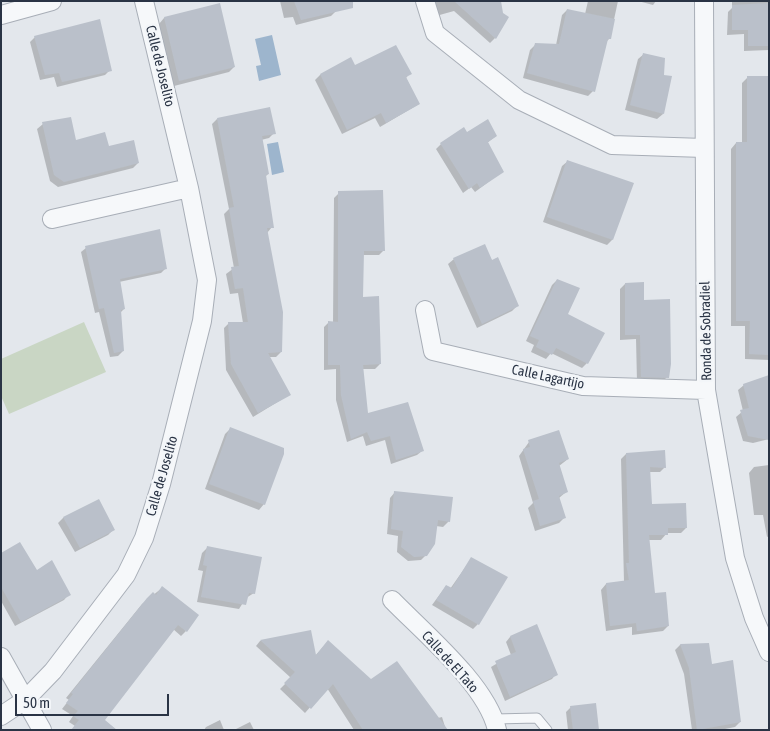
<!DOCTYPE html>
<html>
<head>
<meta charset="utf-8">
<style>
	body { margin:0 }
	#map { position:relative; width:770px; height:731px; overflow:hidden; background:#e3e7ec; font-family:"Asap Condensed",sans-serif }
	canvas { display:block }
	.frame { position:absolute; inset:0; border:2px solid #2a3445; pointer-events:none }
	.scale { position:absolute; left:15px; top:694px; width:154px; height:22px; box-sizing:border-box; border:2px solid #2a3445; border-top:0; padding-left:6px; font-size:15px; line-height:18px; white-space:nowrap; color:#2a3445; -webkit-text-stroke:4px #f3f6f9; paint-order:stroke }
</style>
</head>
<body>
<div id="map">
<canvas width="770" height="731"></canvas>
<div class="frame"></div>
<div class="scale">50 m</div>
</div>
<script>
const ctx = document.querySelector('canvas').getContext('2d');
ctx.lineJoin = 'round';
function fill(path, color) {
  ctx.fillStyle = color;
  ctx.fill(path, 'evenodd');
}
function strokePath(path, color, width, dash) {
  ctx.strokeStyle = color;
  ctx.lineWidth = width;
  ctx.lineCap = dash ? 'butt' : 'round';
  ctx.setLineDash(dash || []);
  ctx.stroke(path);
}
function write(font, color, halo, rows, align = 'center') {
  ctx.font = font + ' "Asap Condensed",sans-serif';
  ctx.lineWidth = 5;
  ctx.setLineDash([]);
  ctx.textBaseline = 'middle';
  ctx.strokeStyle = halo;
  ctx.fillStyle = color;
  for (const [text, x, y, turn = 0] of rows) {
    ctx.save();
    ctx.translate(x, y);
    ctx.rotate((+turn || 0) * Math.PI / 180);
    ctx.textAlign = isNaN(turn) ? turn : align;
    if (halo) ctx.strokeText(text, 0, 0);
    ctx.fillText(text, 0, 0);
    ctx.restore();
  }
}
const green = new Path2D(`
	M84,322L106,372L9,414L1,396V359Z`);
const water = new Path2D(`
	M272,35L281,75L259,81L256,66L261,65L255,39Z
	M278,142L284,172L272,175L267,144Z`);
const shadow = new Path2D(`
	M280,1H334L336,11L331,16L296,25L293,17L284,18Z
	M432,1H500L495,38L490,43L454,11L436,16Z
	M588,1H618L610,38L605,43L593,91L588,96L523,78L530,50L535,45H556L562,15L567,10L585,14Z
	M638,1H656L653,5Z
	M732,1H769V50L744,51V34L727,35L728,12L732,8Z
	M219,5L234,67L229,72L174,86L159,24L164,18Z
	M35,37L110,70L105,75L57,87L54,77L40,80L30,42Z
	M644,54L663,114L657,119L625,110L638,59Z
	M351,59L355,67L410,73L406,78L419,104L380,127L375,118L342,134L315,80L320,75Z
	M748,77L769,78V360L745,359V326H731V149L736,143H742V83Z
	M217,119L274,133L269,138L261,140L268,174L265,177L272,227L267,233L281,352L276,357H269L289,395L253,417L226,370L224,328L229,323H243L238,293L230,294L226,274L234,268L224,214L229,209L212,124Z
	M43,124L75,141L108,148L138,163L133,168L58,187L50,181L37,129Z
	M467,134L496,136L487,143L503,171L475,192L471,187L463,193L436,149L441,144Z
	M568,161L632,184L612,240L607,245L543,222L562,166Z
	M339,193L384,250L379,255H362V298L380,364L375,369H362L367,415L422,451L417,455L391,464L385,440L366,446L363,436L347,442L336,400V369L324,370V327L329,322L333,323L334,198Z
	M484,246L517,306L512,311L477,328L448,264L454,259Z
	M86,248L166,268L161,273L119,282L124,309L120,313L123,351L118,356L110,357L99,312L95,313L81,252Z
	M557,280L567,315L587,363L582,368L551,353L546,359L531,352L534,345L526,341L552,285Z
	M625,284L643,302L667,377L662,382H637L636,339L620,340V289Z
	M744,385L769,439L753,443L743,441L736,417L743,411L738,390Z
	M231,428L264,504L259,510L205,489L225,434Z
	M529,442L568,459L559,466L566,492L559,498L564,518L559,523L535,531L528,508L533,503L519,456Z
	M626,454L665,467L660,472H649L650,505L686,528L681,533H667L661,540H648L654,595L668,626L663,631L632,635V627L606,631L601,590L606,584L624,582L621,459Z
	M769,465V536L767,537L763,515H754L749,473L754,467Z
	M395,492L449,521L443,527L436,526L426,555L421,560L408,561L397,552L398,536L387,534L390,498Z
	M98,501L113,530L108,535L75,552L58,523L63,518Z
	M207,548L254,593L246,598L239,609L197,602L203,571L198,570L202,553Z
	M1,554L37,572L69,594L64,600L15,626L1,601Z
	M471,559L478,624L473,629L432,605L446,586L450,589Z
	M162,588L186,631L181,636L173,629L75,726L69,722L73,716L62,709L69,700L66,698L142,604Z
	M536,626L556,674L552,679L505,701L491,667L511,655L506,642L510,637Z
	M310,632L315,656L323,647L371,681L438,718L442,717L446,730H354L327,688L305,713L280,689L291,678L256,646L260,641Z
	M708,644L711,665L740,722L735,727L720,730H692L684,674L675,650L680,645Z
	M571,707L598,730H568L566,712Z
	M220,720L224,730H204L206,727Z
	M250,722L254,730H234Z`);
const building = new Path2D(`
	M294,1H353V8L301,20Z
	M454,1H501L503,13L509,17L496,39Z
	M220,3L235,67L179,81L164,17Z
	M769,3V46H748V30H732V5Z
	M567,9L615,19L611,39H608L595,92L527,73L535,43L559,44Z
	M100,19L112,71L62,82L59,73L45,75L34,36Z
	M396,45L412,74L406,77L420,104L386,123L381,113L347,130L320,74L351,57L355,65Z
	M643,53L665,58L664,75L672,76L664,114L630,105Z
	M747,76H769V355L749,354L750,321H736V142H747Z
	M270,107L276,134L262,136L269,174L266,175L274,228H267L283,312L282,352L268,353L291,395L258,413L231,364L228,322H248L243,288L235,289L231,267L239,266L229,208L234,207L217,118Z
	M71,117L76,140L105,132L109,146L134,140L139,163L64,182L54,175L42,122Z
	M488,119L497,136L488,142L504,172L480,188L477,183L469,189L440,143L464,127L467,132Z
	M567,160L634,183L613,240L547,217Z
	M383,190L385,251H364L363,297L379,296L381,364L363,365L368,413L408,402L424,451L396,460L390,436L371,441L367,432L351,439L341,395L340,365H328V321L338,322V191Z
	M160,229L167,269L120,279L125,309L121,310L124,351L114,353L104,308L99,309L85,246Z
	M485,244L492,260L498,257L519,306L482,324L453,258Z
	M557,279L580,288L568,314L605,333L588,364L556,348L552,355L536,347L539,340L530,336Z
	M644,282V300L670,299L671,364L669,378L641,377L640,335H625V283Z
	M769,375V440L748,436L740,410L749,408L743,384Z
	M230,427L284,448V454L265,505L209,484Z
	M559,430L569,459L559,463L568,492L559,496L566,518L540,526L533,501L539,499L523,449L530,447L528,440Z
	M665,450L666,468L650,467L652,504L686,503L687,528H668V535H649L655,593L666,592L669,626L637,631L636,623L610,626L606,583L629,580L626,563H629L626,453Z
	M394,491L453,497L450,522L438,520L435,544L427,556L414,557L401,547L403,531L391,529Z
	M99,499L115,530L80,548L63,517Z
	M20,542L37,570L52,560L71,595L21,622L1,587V553Z
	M207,546L262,557L255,594L249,593L246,605L201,597L207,566L203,565Z
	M471,557L508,577L479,625L436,600L446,585L452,588Z
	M162,586L199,615L187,632L178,625L105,720L117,730H71L79,720L73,716L78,711L66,703L73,694L71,693L147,598L153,592L156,595Z
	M537,624L558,675L510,697L495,661L516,652L510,636Z
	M311,630L316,655L328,640L371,679L397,661L448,730H363L333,684L311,709L284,683L295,672L260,640Z
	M709,643L712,664L733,660L741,722L697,730L689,668L680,644Z
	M596,703L599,730H573L570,706Z`);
const service = new Path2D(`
	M495,719L537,718L547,730`);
const minor = new Path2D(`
	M425,1L435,33L519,100L612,145L704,148
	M704,1L706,390L735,558L754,618L769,652
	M1,15L52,1
	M52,219L189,188
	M425,310L433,351L583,386L706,390
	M392,600C424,633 487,685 497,730
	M1,657L42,730
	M1,716L25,700L53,671L126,575L144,538L161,484L202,321L207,280L189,188L144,1`);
const streetNames = [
	["Calle de Joselito",160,66,76],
	["Ronda de Sobradiel",706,331,-91],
	["Calle Lagartijo",548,377,12],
	["Calle de Joselito",162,476,-74],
	["Calle de El Tato",450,662,48]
];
fill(green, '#c9d6c4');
fill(water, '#9db5cd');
fill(shadow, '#0003');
fill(building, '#bac0ca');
strokePath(service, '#a8aeb7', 11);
strokePath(minor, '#a8aeb7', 20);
strokePath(service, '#f6f8fa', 9);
strokePath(minor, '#f6f8fa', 18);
write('14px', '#2a3445', '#f3f6f9', streetNames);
</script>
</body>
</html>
